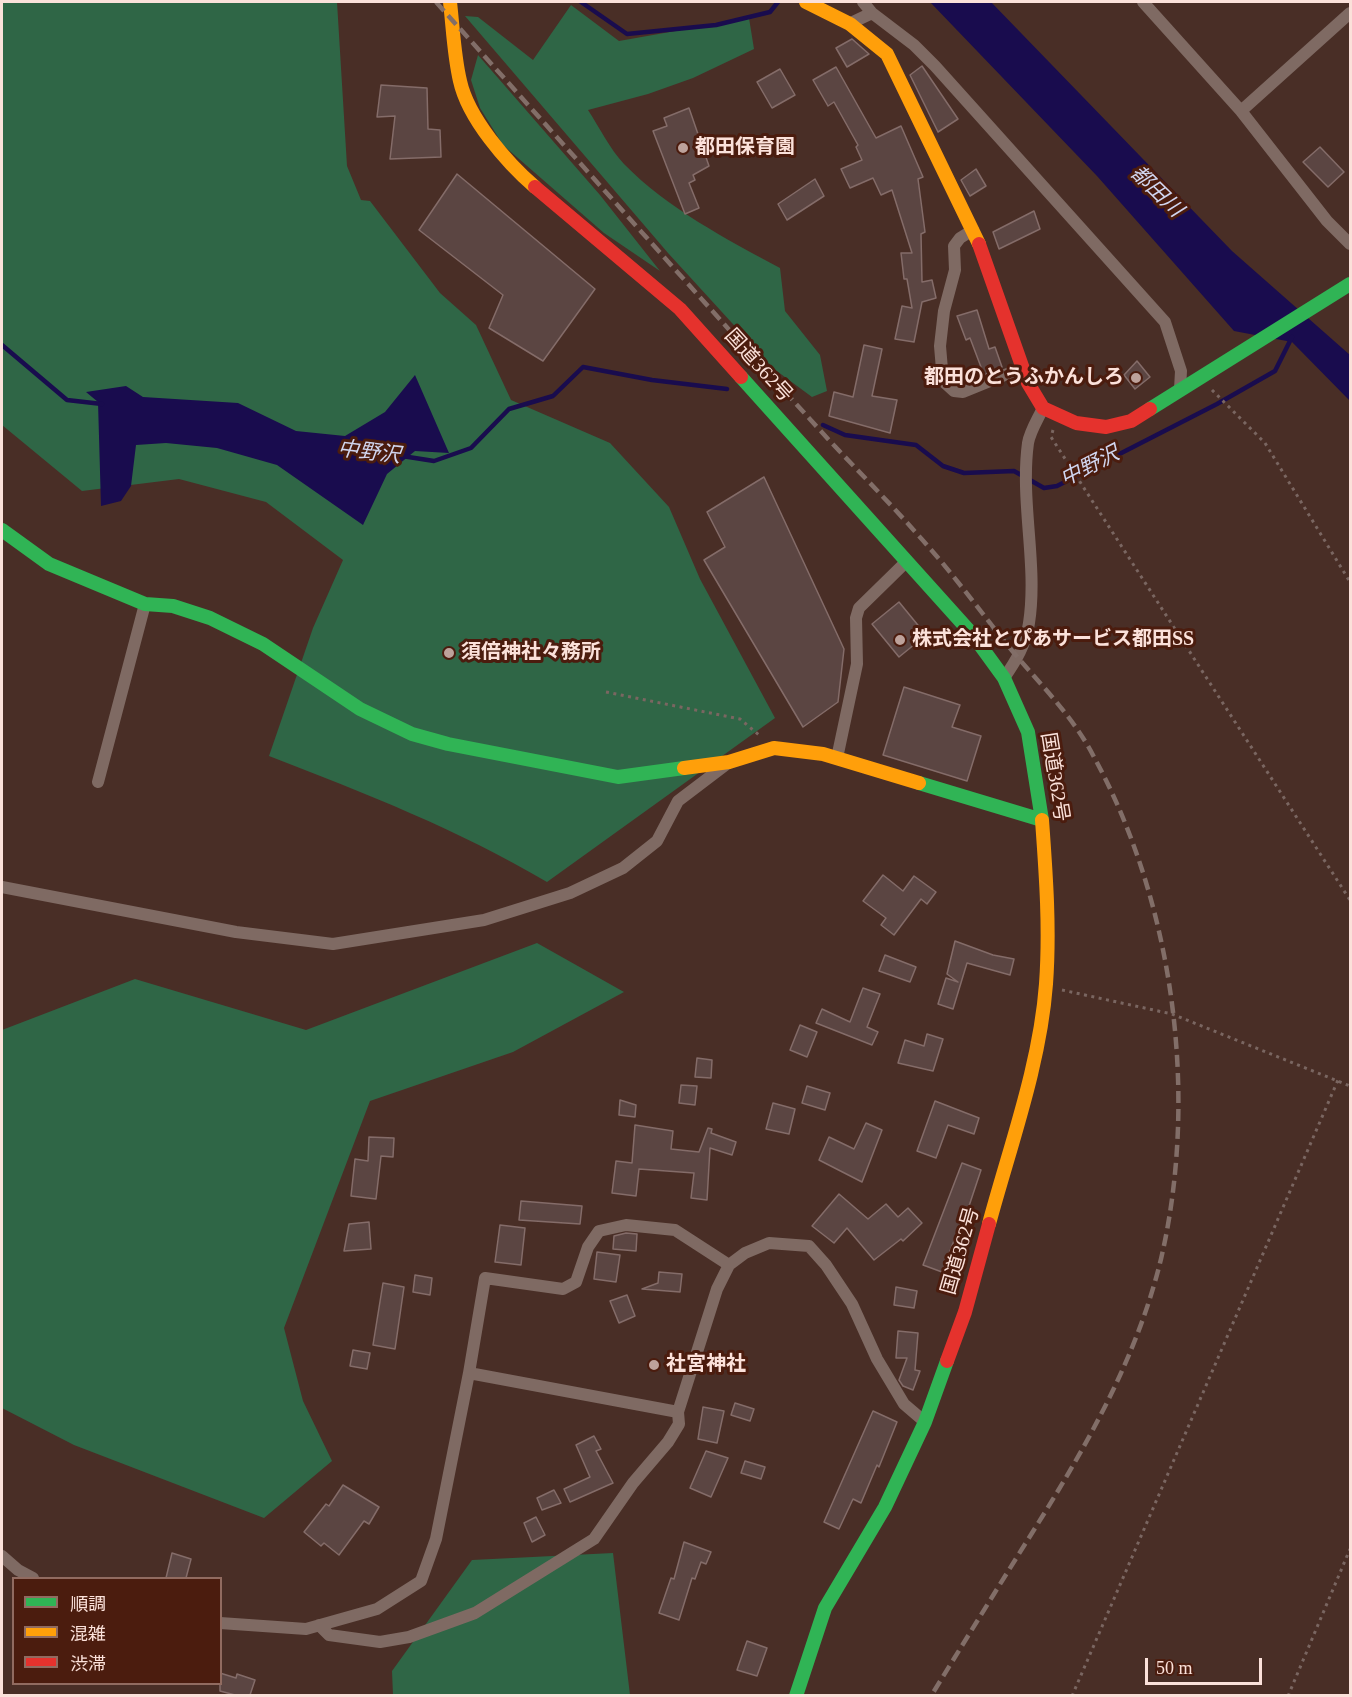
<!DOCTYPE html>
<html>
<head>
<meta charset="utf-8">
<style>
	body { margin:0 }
	#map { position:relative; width:1352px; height:1697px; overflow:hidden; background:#492e26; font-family:"Times New Roman","Noto Sans JP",serif }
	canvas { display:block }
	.frame { position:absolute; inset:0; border:3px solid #fbe1da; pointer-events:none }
	.legend { position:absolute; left:12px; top:1577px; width:210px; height:108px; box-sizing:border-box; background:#4b1c0e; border:2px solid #916b60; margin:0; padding:8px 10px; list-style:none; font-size:18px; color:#fbe1da }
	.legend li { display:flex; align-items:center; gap:12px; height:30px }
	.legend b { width:30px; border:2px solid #916b60 }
	.scale { position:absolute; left:1145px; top:1658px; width:117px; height:27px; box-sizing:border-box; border:3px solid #fbe1da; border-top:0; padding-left:8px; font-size:18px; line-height:21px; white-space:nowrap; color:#fbe1da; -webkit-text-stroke:4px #4b1c0e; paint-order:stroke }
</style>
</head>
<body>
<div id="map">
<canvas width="1352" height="1697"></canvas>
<div class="frame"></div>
<ul class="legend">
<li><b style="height:8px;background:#30b455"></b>順調</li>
<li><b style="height:8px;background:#ff9f0a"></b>混雑</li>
<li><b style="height:8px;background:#e5322d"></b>渋滞</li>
</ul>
<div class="scale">50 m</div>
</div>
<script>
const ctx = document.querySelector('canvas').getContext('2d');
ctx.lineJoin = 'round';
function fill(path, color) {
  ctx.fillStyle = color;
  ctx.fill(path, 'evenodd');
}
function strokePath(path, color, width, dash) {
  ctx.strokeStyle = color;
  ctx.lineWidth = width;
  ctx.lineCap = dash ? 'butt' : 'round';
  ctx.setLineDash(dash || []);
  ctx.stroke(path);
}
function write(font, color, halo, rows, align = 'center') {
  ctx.font = font + ' "Times New Roman","Noto Sans JP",serif';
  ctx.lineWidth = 6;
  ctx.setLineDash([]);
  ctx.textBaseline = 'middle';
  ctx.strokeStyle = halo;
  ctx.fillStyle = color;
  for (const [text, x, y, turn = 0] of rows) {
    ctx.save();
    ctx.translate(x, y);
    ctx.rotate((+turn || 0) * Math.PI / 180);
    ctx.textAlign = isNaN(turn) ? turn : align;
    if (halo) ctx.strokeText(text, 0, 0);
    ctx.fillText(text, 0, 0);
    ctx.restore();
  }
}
const forest = new Path2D(`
	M2,2H337L347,166L361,200L370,201L440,293L476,325L511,400L610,443L669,507L700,579L775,718L547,882C459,830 365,793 269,756L313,628L343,560L266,502L179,479L82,491L2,425Z
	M571,5L619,41L749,18L754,49L693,78L648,94L588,110C599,127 610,149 624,164C667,208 726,239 780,268L785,311L820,355L827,391L812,397L774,369L668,253L465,16L478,17L533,60Z
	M478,55L600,195L660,271L604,233L503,145L480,108L471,80Z
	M537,943L624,992L513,1052L370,1101L284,1328L303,1401L332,1461L264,1518L74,1445L2,1408V1030L135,979L306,1030Z
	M613,1553L630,1695H393L392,1671L472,1560Z`);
const water = new Path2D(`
	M930,2H991L1232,251L1350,355V401L1292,342L1234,331L1097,176Z
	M415,375L449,453L415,451L387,474L363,525L277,465L217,448L166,443L136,445L131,486L121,501L101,506L98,402L86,392L126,386L143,397L238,403L296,431L345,436L385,412Z`);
const stream = new Path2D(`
	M581,2L627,34L716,25L770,12L778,2
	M2,345L67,400L102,404
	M823,425L845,435L916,445L943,466L964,473L1014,471L1044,488L1057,486L1217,404L1275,371L1292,337
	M402,456L434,461L471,448L509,409L553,396L583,367L652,380L727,389`);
const building = new Path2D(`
	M852,39L869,54L847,67L836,48Z
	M922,66L958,119L938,132L910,75Z
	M836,67L876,138L901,126L923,177L918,179L925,232L921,234L922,282L932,280L936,298L922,302L914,342L895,339L902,306L912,308L907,279H904L901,253H912L892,190L881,195L873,178L850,188L841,169L862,160L856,147L858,145L834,102L828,106L813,80Z
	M780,69L795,95L772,108L757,82Z
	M381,85L427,88L428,129L440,130L441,157L390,159L395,116L377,117Z
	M689,108L709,166L693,175L695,180L689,183L699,208L685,214L653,131L667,126L664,118Z
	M1320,147L1344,172L1328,187L1303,162Z
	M976,169L986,186L970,196L961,180Z
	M457,174L595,289L543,361L489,328L503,295L419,230Z
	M815,179L824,196L787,220L778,204Z
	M1034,211L1040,229L999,249L993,232Z
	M977,310L989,349L995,347L1002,367L984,375L970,338L966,340L957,316Z
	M864,345L882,349L872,396L897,400L890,433L829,416L834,392L853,397Z
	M1137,361L1150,377L1135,389L1124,375Z
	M764,477L844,649L838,702L803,727L704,560L725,547L707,512Z
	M899,602L926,635L899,657L872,624Z
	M904,687L960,705L952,727L981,736L967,781L883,755Z
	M883,875L903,891L914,876L936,892L927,904L921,899L894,935L881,925L886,918L863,901Z
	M955,941L993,955L1014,959L1010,975L967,963L953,1009L938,1004L946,978L958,982L947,974Z
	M885,955L916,967L910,982L879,971Z
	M863,988L880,994L867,1027L878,1032L872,1045L816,1023L822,1009L850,1022Z
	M800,1025L817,1032L807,1057L790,1050Z
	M927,1034L943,1039L933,1071L898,1063L905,1040L924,1046Z
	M697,1058L712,1060L711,1078L695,1077Z
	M681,1085L697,1086L695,1105L679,1103Z
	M807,1086L830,1093L825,1110L802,1103Z
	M620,1100L636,1105L635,1117L619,1115Z
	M935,1101L979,1118L974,1134L948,1125L936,1158L917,1151Z
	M773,1103L795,1109L789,1134L766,1129Z
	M866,1123L882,1130L862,1182L819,1160L829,1137L854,1149Z
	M635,1125L673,1131L671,1149L699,1152L708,1128L712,1129L711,1133L736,1142L732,1155L710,1148L707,1200L691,1198L694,1173L639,1169L636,1196L612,1193L616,1161L632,1163Z
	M369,1137L394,1138L393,1157L381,1156L376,1199L351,1196L355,1159L368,1161Z
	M962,1163L981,1170L965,1218L963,1217L942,1272L923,1265Z
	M839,1194L868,1219L886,1204L898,1217L908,1208L922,1223L903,1241L901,1239L874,1260L847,1228L834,1243L812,1226Z
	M521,1201L582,1206L580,1224L519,1220Z
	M369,1222L371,1249L344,1251L349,1224Z
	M500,1225L525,1228L521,1265L495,1262Z
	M626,1233L637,1234L636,1251L613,1249L614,1236Z
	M597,1252L620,1255L616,1282L594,1279Z
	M659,1272L682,1274L680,1292L642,1289L658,1283Z
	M415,1275L432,1278L430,1295L413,1292Z
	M383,1283L404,1287L395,1349L373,1345Z
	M896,1287L917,1291L914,1308L894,1305Z
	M627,1295L635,1316L619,1323L610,1301Z
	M898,1331L918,1333L915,1370L920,1371L913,1390L903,1386L899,1380L907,1358H896Z
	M353,1350L370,1353L367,1369L350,1366Z
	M735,1403L754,1409L750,1421L731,1415Z
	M703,1407L724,1411L717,1443L698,1439Z
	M873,1411L897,1422L879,1467L877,1465L861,1503L853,1499L839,1529L824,1522Z
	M594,1436L601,1449L596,1451L613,1483L570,1502L564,1489L590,1477L576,1445Z
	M706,1451L728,1458L711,1497L690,1488Z
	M745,1461L765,1467L761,1479L741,1473Z
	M343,1485L379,1507L369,1524L364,1521L339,1555L324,1543L321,1546L304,1532L326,1504L329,1506Z
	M554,1490L561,1503L542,1510L537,1498Z
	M536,1517L545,1535L532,1542L524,1523Z
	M684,1542L711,1552L706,1564L701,1562L695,1579L692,1578L679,1620L659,1613L671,1578L674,1579Z
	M172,1553L191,1559L186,1578H166Z
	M747,1641L767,1648L757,1676L737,1670Z
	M220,1673L236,1678L237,1674L255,1680L250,1695H235L220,1691Z`);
const path = new Path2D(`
	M1212,390L1265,443L1350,582
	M1053,430L1051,437L1350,900
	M606,692L740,719L759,735
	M1062,990L1172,1014L1350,1086
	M1072,1696L1338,1080
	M1288,1696L1350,1549`);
const street = new Path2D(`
	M863,2L872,13
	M1143,2L1241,111L1327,221L1350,244
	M851,23L872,13L914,45L935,66L1165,322L1181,371L1180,389
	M1241,111L1350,13
	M973,230L960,238L954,246L955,270L944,311L940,346L943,381L954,391L963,392L1022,368
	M1004,678C1016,661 1026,644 1029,623C1038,565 1020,502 1028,443C1030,431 1038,419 1043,408
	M837,758L857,664L856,618L859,608L907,561
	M98,782L145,604
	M2,887L236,932L333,944L484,920L570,893L623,868L657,841L678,801L728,763
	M469,1373L485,1278L563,1289L576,1282L588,1247L599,1231L626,1225L675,1230L729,1265
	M2,1556L18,1570L33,1578
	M220,1623L306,1629L377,1609L421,1581L436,1539L469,1373L678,1412L717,1289L729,1265L745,1253L769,1243L809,1246L826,1265L852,1304L877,1359L904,1404L925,1422
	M319,1625L329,1635L380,1642L409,1637L475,1613L594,1539L633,1483L668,1442L679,1424L678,1412`);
const fast = new Path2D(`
	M741,377L972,634L1004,678L1028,732L1042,820
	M1150,409L1350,284
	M2,530L49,564L145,604L173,606L210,618L263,644L360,709L412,734L448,744L618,777L684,768
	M919,783L1042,820
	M796,1696L825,1608L885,1507L925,1422L947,1361`);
const slow = new Path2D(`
	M450,2C453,28 454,56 460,81C468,118 507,163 535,187
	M806,2L850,24L887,54L979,244
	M684,768L729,762L774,748L823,754L919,783
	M989,1224C1010,1146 1040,1065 1046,984C1050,929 1046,875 1042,820`);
const jam = new Path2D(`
	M535,187L680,309L741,377
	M979,244L1028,383L1043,408L1076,423L1106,427L1131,421L1150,409
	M947,1361L965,1312L989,1224`);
const rail = new Path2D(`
	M436,2C567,148 696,294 828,439C858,471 889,502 918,535C952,572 982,614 1014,653C1042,686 1074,718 1094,757C1174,904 1199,1096 1161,1259C1136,1362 1083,1452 1027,1541C995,1592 963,1644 931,1696`);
const markers = [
	[683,148,6,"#bda29b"],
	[1136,378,6,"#bda29b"],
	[900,640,6,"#bda29b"],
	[449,653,6,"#bda29b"],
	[654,1365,6,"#bda29b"]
];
const poiNames = [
	["都田保育園",695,148],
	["都田のとうふかんしろ",1124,378,"right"],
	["株式会社とぴあサービス都田SS",912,640],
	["須倍神社々務所",461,653],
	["社宮神社",666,1365]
];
const streetNames = [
	["国道362号",758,366,48],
	["国道362号",1054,777,81],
	["国道362号",961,1251,-74]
];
const waterNames = [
	["都田川",1156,192,44],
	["中野沢",369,453,7],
	["中野沢",1090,467,-27]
];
fill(forest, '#2f6646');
fill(water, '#190c4e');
strokePath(stream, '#190c4e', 4.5);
fill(building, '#5b4542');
strokePath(building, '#846c69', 1.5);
strokePath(path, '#7a6661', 3, [3, 4.5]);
strokePath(street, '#7f6a63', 12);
strokePath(fast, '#30b455', 14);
strokePath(slow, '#ff9f0a', 14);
strokePath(jam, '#e5322d', 14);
strokePath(rail, '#826e68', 4.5, [12, 6]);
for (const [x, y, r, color] of markers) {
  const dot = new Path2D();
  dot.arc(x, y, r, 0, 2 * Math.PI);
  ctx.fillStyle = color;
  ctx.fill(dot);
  strokePath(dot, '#4b1c0e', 2);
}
write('bold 20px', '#fbe1da', '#4b1c0e', poiNames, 'left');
write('20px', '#fbe1da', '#4b1c0e', streetNames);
write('italic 21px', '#d1d6f0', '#4b1c0e', waterNames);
</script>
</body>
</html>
